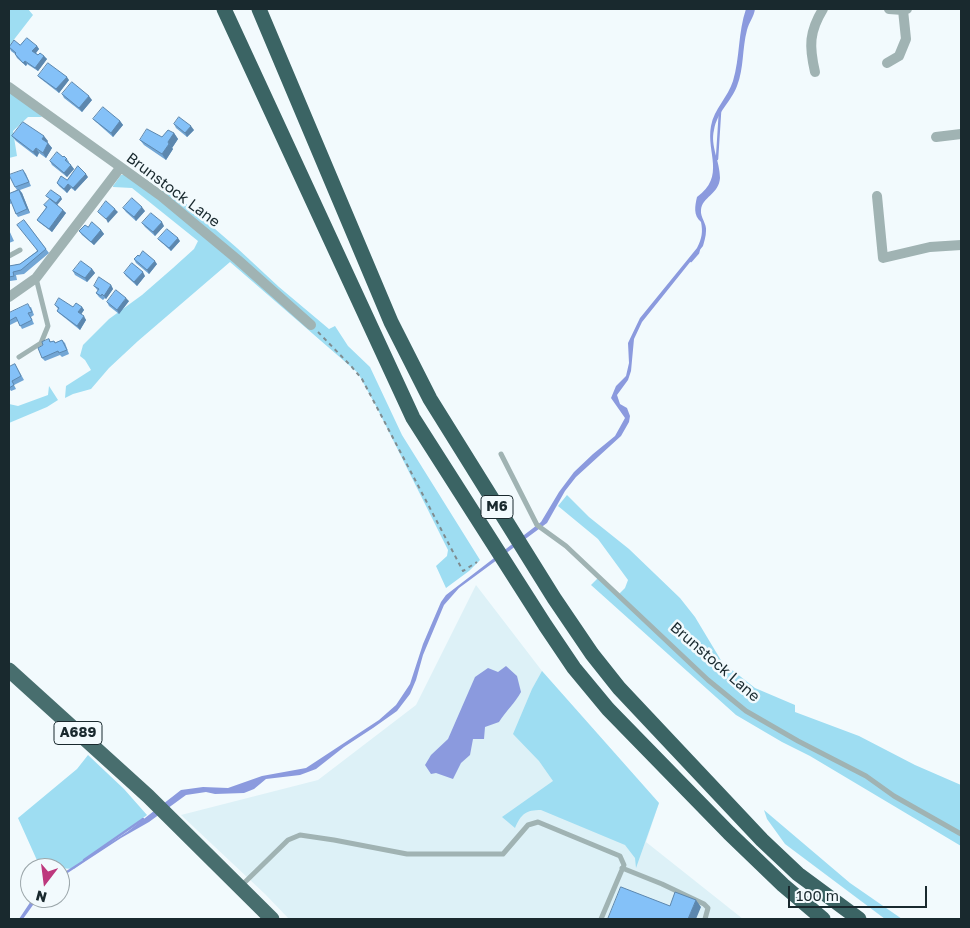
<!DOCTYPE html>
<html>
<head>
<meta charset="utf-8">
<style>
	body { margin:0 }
	#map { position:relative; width:970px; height:928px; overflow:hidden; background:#f2fafd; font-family:"Golos Text",sans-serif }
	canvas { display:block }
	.frame { position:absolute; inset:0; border:10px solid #19292e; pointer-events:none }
	.north { position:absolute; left:20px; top:858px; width:50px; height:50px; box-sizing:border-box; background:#f2fafd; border:1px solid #9ba6aa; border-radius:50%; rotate:195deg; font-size:14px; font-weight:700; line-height:20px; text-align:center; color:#19292e }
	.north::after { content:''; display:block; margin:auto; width:18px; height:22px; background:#bd387d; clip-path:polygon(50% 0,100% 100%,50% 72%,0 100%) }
	.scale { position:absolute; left:788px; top:886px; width:139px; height:22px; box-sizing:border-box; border:2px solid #19292e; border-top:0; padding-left:6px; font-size:15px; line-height:18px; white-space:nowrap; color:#19292e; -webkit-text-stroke:4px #f2fafd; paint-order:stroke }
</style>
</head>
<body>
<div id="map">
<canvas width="970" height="928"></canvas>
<div class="frame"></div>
<div class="north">N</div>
<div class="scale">100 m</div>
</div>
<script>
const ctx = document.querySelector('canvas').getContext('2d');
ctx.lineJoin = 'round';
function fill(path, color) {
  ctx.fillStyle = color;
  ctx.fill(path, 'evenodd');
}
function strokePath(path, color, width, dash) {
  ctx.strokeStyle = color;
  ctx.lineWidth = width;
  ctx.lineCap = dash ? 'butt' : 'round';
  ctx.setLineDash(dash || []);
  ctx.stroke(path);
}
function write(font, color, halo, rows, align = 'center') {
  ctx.font = font + ' "Golos Text",sans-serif';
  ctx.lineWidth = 5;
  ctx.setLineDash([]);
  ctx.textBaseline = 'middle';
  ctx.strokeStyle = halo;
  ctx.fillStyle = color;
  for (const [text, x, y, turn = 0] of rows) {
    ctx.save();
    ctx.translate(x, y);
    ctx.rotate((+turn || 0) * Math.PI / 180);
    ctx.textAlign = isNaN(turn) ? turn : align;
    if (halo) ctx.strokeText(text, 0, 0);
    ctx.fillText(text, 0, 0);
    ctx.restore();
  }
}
const built = new Path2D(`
	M476,585L542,671L659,803L646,842L743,919H289L265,894L181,815L318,780L416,705Z`);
const green = new Path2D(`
	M9,9H28L33,15L9,46Z
	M9,83L42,117H28L13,131L17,156L9,158Z
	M132,173L161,191L170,190L237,248L279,287L329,329L335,326L348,346L370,367L402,435L480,560L469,571L446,588L436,566L447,556L448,550L377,408L358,373L230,262L138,341L109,368L91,389L73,394L65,398L66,386L91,370L85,360L80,356L83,345L109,319L142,295L173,268L194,249L198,241L132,188L113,187V186L121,175Z
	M49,386L58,400L47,407L9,423V404L18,406L48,395Z
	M567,495L589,517L629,549L680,598L695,617L722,662L755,688L795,705V712L859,736L915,765L961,785V846L810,756L782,742L736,715L591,585L599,577L617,596L625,588L628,580L598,539L558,506Z
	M542,671L659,803L636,868L635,858L625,845L541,810C526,810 521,814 515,828L502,817L553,781L539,761L513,734L532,689Z
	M88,755L124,789L147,815L74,869L40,867L18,818L77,769Z
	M764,810L850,883L902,919H885L785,844L767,819Z`);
const water = new Path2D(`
	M746,9H755C754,17 749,22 747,30C742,49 744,68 737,86C731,102 717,112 714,130C710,146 720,161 720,178C719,194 702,197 701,210C700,217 707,224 706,231C706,236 704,242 703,246L642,322L634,339L631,371L628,380L617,395L620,404L627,408L630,416L629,422L621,436L576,477L565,491L547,523L459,588L444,605L423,655L416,680L410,694L397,711L373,728L344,747L316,769L300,775L266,779L254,789L244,793L215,794L206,792L186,795L149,822L121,838L60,878V875L127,832L181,790L203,787L228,788L262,776L306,768L379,720L396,705L410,684L423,644L441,602L446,595L541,522L559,492L574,472L593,454L615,436L625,418L611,398L616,386L626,376L629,363L628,343L640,318L697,248C702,238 703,232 701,222C693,215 695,206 697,197C726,176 706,153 711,126C714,109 728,97 733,81C740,58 738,32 746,9Z
	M506,666L517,676L521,692C515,703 506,711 499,722L485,727L484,739H473L470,755L461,763L453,779L436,773L431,774L425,765L431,755L448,739L475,677L488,668L498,672Z
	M33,898H38L23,919H19Z`);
const stream = new Path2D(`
	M717,159L720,112
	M691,261L698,253L699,249
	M84,860L143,819`);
const path = new Path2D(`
	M318,332L351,366L362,379L463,571L477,562`);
const service = new Path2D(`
	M9,256L20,250
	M19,357L41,343L48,326L36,278
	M501,454L537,525L566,546L708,680L746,711L798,741L866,776L894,796L961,834
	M622,868L662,884L704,904L708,908L705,919
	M242,885L288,840L300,835L334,840L407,854H503L528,825L538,822L620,856L624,865L601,919`);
const minor = new Path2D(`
	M889,9L903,10L907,9
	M887,63L899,56L906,39L903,10
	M815,72C809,46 809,32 823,9
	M9,87L161,196L238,260L311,325
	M936,137L961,134
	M877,196L883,258L930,247L961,245
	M9,297L36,278L120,168`);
const trunk = new Path2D(`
	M9,670L148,796L272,919`);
const motorway = new Path2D(`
	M224,9L413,418L545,625L574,668L608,709L729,833L783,885L823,919
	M259,9L391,322L430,399L554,598L592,654L619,688L762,840L798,874L859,919`);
const wall = new Path2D(`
	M20,45L37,46L39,49L36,53L38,55L44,56L47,59L38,71L27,64L26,66L17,58L15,54L11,51L9,47Z
	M38,76L69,80L59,93L41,79Z
	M62,94L92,100L82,112L64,98Z
	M93,119L120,121L123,125L113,137L96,122Z
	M174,124L194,130L187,137L176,128Z
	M174,133L178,139L172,148L173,149L166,160L144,145L140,140L162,137Z
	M12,136L48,141L47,142L52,148L46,158L39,153L37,157L16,141Z
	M63,157L67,159L69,162V163L74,169L67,177L52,165L50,161Z
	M23,170L26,174L31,186L20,190L22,193L30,213L18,217L16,214L12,203L10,204L9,202V194L17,190L15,187Z
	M88,177L75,191L71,188L67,193L59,186L57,183L67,180Z
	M46,196L62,199L57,205L66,213L52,232L40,223L37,220L46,208L44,205L50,199Z
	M123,208L145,211L136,221L126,212Z
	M24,220L49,253L24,274L16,275L17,280L10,281L9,279V266L20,264L37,251Z
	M142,223L164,226L155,236L145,227Z
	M88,227L101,230L104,234L94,245L82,235L79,231Z
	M9,230L14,241L9,243Z
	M158,239L180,241L171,251L161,242Z
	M134,259L157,264L149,274L136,263Z
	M92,269L95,273L87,282L75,275L73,271Z
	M124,273L145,276L137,286L126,276Z
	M111,285L113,289L106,299L105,298L103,300L99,297L96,293L98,291L94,286Z
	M129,301L119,314L109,306L107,302Z
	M55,305L73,307H82L84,310L81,314L86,320L80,330L60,314L57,311L58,309Z
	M31,307L34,315L31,317L34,324L22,329L18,321L10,325L9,324V313Z
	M49,339L51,342L54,341L55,343L62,340L65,343L69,354L62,357L60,355L45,361L42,358L43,345Z
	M15,364L24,380L14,385L16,389L11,391L9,388V366V367Z`);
const shadedWall = new Path2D(`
	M37,46L39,49L35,54L32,51Z
	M44,56L47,59L38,71L35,68Z
	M25,61L27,64L26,66L23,63Z
	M67,77L69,80L59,93L56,89Z
	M89,96L92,100L82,112L79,108Z
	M120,121L123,125L113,137L111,133Z
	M191,126L194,130L187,137L185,133Z
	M174,133L178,139L172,148L168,142Z
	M44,136L48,141L46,144L42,139Z
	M48,143L52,148L46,158L43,153Z
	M169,144L173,149L166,160L162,154Z
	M36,148L39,153L37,157L33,152Z
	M71,165L74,169L67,177L64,173Z
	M86,174L88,177L75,191L73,188Z
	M68,184L71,188L67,193L64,189Z
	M19,190L22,193L30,213L27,209Z
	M61,197L62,199L57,205L56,203Z
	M142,207L145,211L136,221L134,217Z
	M115,209L118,212L108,223L106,219Z
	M63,210L66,213L52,232L49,229Z
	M162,222L164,226L155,236L153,232Z
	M101,230L104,234L94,245L91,242Z
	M178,238L180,241L171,251L169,248Z
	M155,261L157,264L149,274L147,270Z
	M92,269L95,273L87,282L85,278Z
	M143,272L145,276L137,286L134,282Z
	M111,285L113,289L106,299L104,296Z
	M126,298L129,301L119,314L117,310Z
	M82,307L84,310L80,316L78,312Z
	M84,316L86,320L80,330L77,326Z
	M696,900L701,907L696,919H688Z`);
const building = new Path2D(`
	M27,38L37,46L32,51L38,55L40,53L44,56L35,68L25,61L23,63L15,54L16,53L9,47L14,40L20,45Z
	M48,63L67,77L56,89L38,76Z
	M72,82L89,96L79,108L62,94Z
	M103,107L120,121L111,133L93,119Z
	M179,117L191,126L185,133L174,124Z
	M23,122L44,136L42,139L48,143L43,153L36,148L33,152L12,136Z
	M147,129L162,137L168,130L174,133L168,142L169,144L162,154L140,140Z
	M57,152L63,157L64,156L67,159L65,160L71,165L64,173L50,161Z
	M78,166L86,174L73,188L68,184L64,189L57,183L61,176L67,180Z
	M23,170L29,182L15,187L9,175Z
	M19,190L27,209L16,214L10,199L9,200V194Z
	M51,190L61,197L56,203L46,196Z
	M132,198L142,207L134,217L123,208Z
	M50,199L63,210L49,229L37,220L47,207L44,205Z
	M106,201L115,209L106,219L98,212Z
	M151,213L162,222L153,232L142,223Z
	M24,220L46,249L21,270L13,272L14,276L9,277V266L20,264L38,251L17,225Z
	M92,222L101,230L91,242L79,231L85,225L88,227Z
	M167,229L178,238L169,248L158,239Z
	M143,251L155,261L147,270L134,259L138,255L139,256Z
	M81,261L92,269L85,278L73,271Z
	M132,263L143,272L134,282L124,273Z
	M99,277L111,285L104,296L102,294L101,296L96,293L99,289L94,286Z
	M116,290L126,298L117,310L107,302Z
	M59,298L73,307L76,303L82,307L78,312L84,316L77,326L57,311L59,308L55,305Z
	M28,304L32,312L28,313L32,320L20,326L16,317L9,321V313Z
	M49,339L50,342L54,341L55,343L62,340L67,350L59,353L58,351L42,358L38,348L43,345L42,342Z
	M15,364L21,376L12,381L14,385L9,388V367Z
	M621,887L670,906L675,892L696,900L688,919H608Z`);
const shields = [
	[497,507,32],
	[78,733,48]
];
const shieldNames = [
	["M6",497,507],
	["A689",78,733]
];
const streetNames = [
	["Brunstock Lane",173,190,37],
	["Brunstock Lane",715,662,41]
];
fill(built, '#ddf1f7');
fill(green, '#9eddf2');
fill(water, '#8b9ade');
strokePath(stream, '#8b9ade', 2.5);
strokePath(path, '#7f8c90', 2, [4, 4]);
strokePath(service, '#a0b3b3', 5);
strokePath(minor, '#a0b3b3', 10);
strokePath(trunk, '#486e6e', 15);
strokePath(motorway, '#3b6464', 15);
fill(wall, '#72a6d5');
fill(shadedWall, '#5c87ae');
fill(building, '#84c1f8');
strokePath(building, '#5c87ae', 1);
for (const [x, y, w] of shields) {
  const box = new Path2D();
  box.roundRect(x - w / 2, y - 11.5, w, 23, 4);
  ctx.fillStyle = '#f2fafd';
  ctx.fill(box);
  strokePath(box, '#19292e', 1);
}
write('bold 14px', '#19292e', null, shieldNames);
write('15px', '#19292e', '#f2fafd', streetNames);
</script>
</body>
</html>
